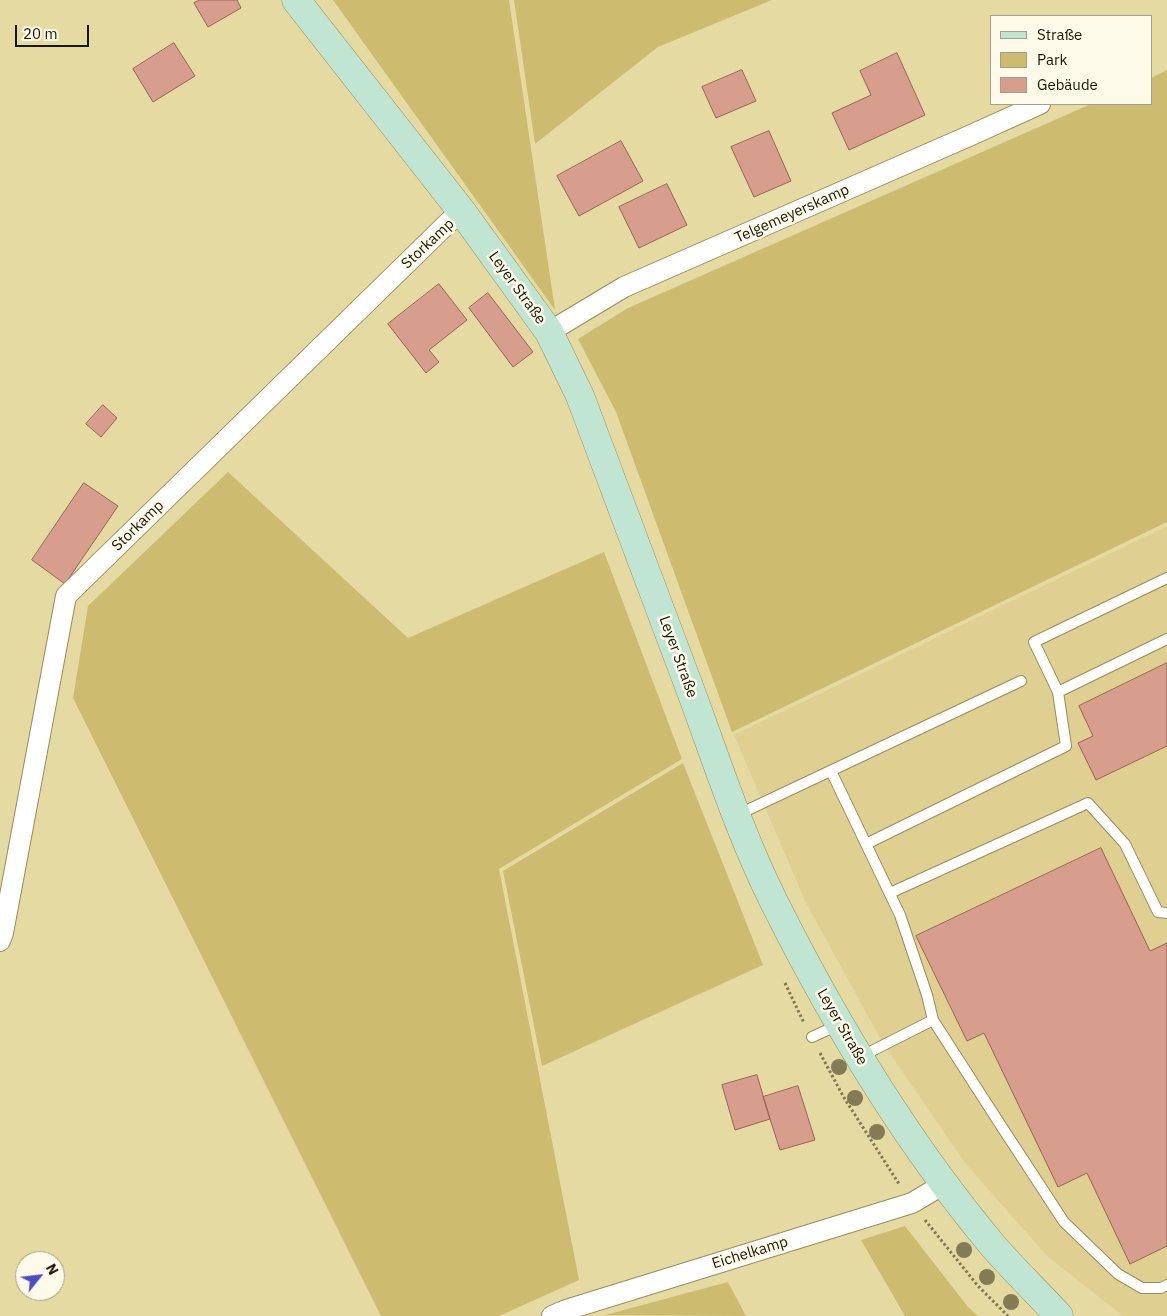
<!DOCTYPE html>
<html>
<head>
<meta charset="utf-8">
<style>
	body { margin:0 }
	#map { position:relative; width:1167px; height:1316px; overflow:hidden; background:#e6daa3; font-family:"IBM Plex Sans",sans-serif }
	canvas { display:block }
	.legend { position:absolute; left:990px; top:15px; width:162px; height:90px; box-sizing:border-box; background:#fefaea; border:1px solid #a39e8d; margin:0; padding:6px 9px; list-style:none; font-size:15px; color:#1a1502 }
	.legend li { display:flex; align-items:center; gap:10px; height:25px }
	.legend b { width:25px; border:1px solid #a39e8d }
	.north { position:absolute; left:15px; top:1251px; width:50px; height:50px; box-sizing:border-box; background:#fefaea; border:1px solid #a39e8d; border-radius:50%; rotate:61deg; font-size:14px; font-weight:700; line-height:20px; text-align:center; color:#1a1502 }
	.north::after { content:''; display:block; margin:auto; width:18px; height:22px; background:#4b4ec4; clip-path:polygon(50% 0,100% 100%,50% 72%,0 100%) }
	.scale { position:absolute; left:15px; top:25px; width:74px; height:22px; box-sizing:border-box; border:2px solid #1a1502; border-top:0; padding-left:6px; font-size:15px; line-height:18px; white-space:nowrap; color:#1a1502; -webkit-text-stroke:4px #fefaea; paint-order:stroke }
</style>
</head>
<body>
<div id="map">
<canvas width="1167" height="1316"></canvas>
<ul class="legend">
<li><b style="height:6px;background:#c1e5d3"></b>Straße</li>
<li><b style="height:14px;background:#cdbb70"></b>Park</li>
<li><b style="height:14px;background:#d79e8e"></b>Gebäude</li>
</ul>
<div class="north">N</div>
<div class="scale">20 m</div>
</div>
<script>
const ctx = document.querySelector('canvas').getContext('2d');
ctx.lineJoin = 'round';
function fill(path, color) {
  ctx.fillStyle = color;
  ctx.fill(path, 'evenodd');
}
function strokePath(path, color, width, dash) {
  ctx.strokeStyle = color;
  ctx.lineWidth = width;
  ctx.lineCap = dash ? 'butt' : 'round';
  ctx.setLineDash(dash || []);
  ctx.stroke(path);
}
function write(font, color, halo, rows, align = 'center') {
  ctx.font = font + ' "IBM Plex Sans",sans-serif';
  ctx.lineWidth = 5;
  ctx.setLineDash([]);
  ctx.textBaseline = 'middle';
  ctx.strokeStyle = halo;
  ctx.fillStyle = color;
  for (const [text, x, y, turn = 0] of rows) {
    ctx.save();
    ctx.translate(x, y);
    ctx.rotate((+turn || 0) * Math.PI / 180);
    ctx.textAlign = isNaN(turn) ? turn : align;
    if (halo) ctx.strokeText(text, 0, 0);
    ctx.fillText(text, 0, 0);
    ctx.restore();
  }
}
const built = new Path2D(`
	M1167,526V1316H1123L1048,1257L965,1163L882,1042L805,901L734,735Z`);
const green = new Path2D(`
	M333,0H509L555,310Z
	M514,0H772L658,47L535,144Z
	M1167,70V522L732,732L616,412L578,339L628,308L1091,104H1151V78Z
	M228,472L408,638L604,552L682,759L499,869L579,1280L499,1316H381L73,698L88,606Z
	M683,763L763,965L542,1066L503,871Z
	M905,1226L968,1307L978,1316H905L861,1240Z
	M728,1282L746,1316L605,1315Z`);
const building = new Path2D(`
	M200,0H237L241,8L208,27L194,3Z
	M174,43L195,76L153,102L133,69Z
	M897,53L925,115L849,150L832,113L871,95L860,71Z
	M742,70L756,101L716,118L702,87Z
	M769,131L791,181L754,197L731,147Z
	M621,141L643,181L579,216L557,176Z
	M667,184L687,225L639,248L619,207Z
	M439,284L467,320L429,350L439,362L426,373L388,324Z
	M488,293L533,352L513,367L469,308Z
	M103,405L117,418L101,437L86,424Z
	M84,483L118,506L65,584L32,560Z
	M1167,663V746L1096,780L1078,743L1093,736L1079,706Z
	M1101,848L1150,951L1167,943V1246L1130,1264L1087,1173L1058,1187L984,1033L967,1041L916,936Z
	M757,1075L770,1119L735,1130L722,1085Z
	M798,1086L815,1140L780,1150L763,1097Z`);
const path = new Path2D(`
	M785,983L804,1023
	M820,1053L843,1096L899,1184
	M925,1220L978,1286L1008,1316`);
const lane = new Path2D(`
	M1058,692L1167,639
	M831,771L900,915L927,995L933,1020L996,1118L1064,1222L1118,1274L1142,1288H1161L1167,1285
	M737,815L1021,681
	M866,844L1066,746L1058,692L1034,642L1167,578
	M890,893L1088,803L1125,844L1158,912L1167,913
	M812,1037L838,1025
	M860,1057L933,1020`);
const street = new Path2D(`
	M549,332L624,287L969,136L1040,104
	M0,941L3,933L66,596L451,220L463,213
	M552,1316L566,1310L912,1203L944,1184`);
const secondary = new Path2D(`
	M296,0L463,213L549,332L580,396C618,496 656,596 693,697C718,765 741,836 774,902C835,1024 906,1142 994,1247C1015,1271 1038,1293 1059,1316`);
const trees = [
	[839,1067],
	[855,1098],
	[877,1132],
	[964,1250],
	[987,1277],
	[1011,1302]
];
const streetNames = [
	["Telgemeyerskamp",792,214,-24],
	["Storkamp",428,244,-43],
	["Leyer Straße",517,288,54],
	["Storkamp",138,526,-44],
	["Leyer Straße",678,657,70],
	["Leyer Straße",842,1027,60],
	["Eichelkamp",750,1253,-17]
];
fill(built, '#dfd092');
fill(green, '#cdbb70');
fill(building, '#d79e8e');
strokePath(building, '#976354', 1);
strokePath(lane, '#988c58', 12);
strokePath(street, '#988c58', 22);
strokePath(secondary, '#988c58', 29);
strokePath(path, '#807853', 3, [2.5, 2.5]);
strokePath(lane, '#fff', 10);
strokePath(street, '#fff', 20);
strokePath(secondary, '#c1e5d3', 28);
ctx.fillStyle = '#837b55';
for (const [x, y] of trees) {
  ctx.beginPath();
  ctx.arc(x, y, 8, 0, 2 * Math.PI);
  ctx.fill();
}
write('15px', '#1a1502', '#fefaea', streetNames);
</script>
</body>
</html>
